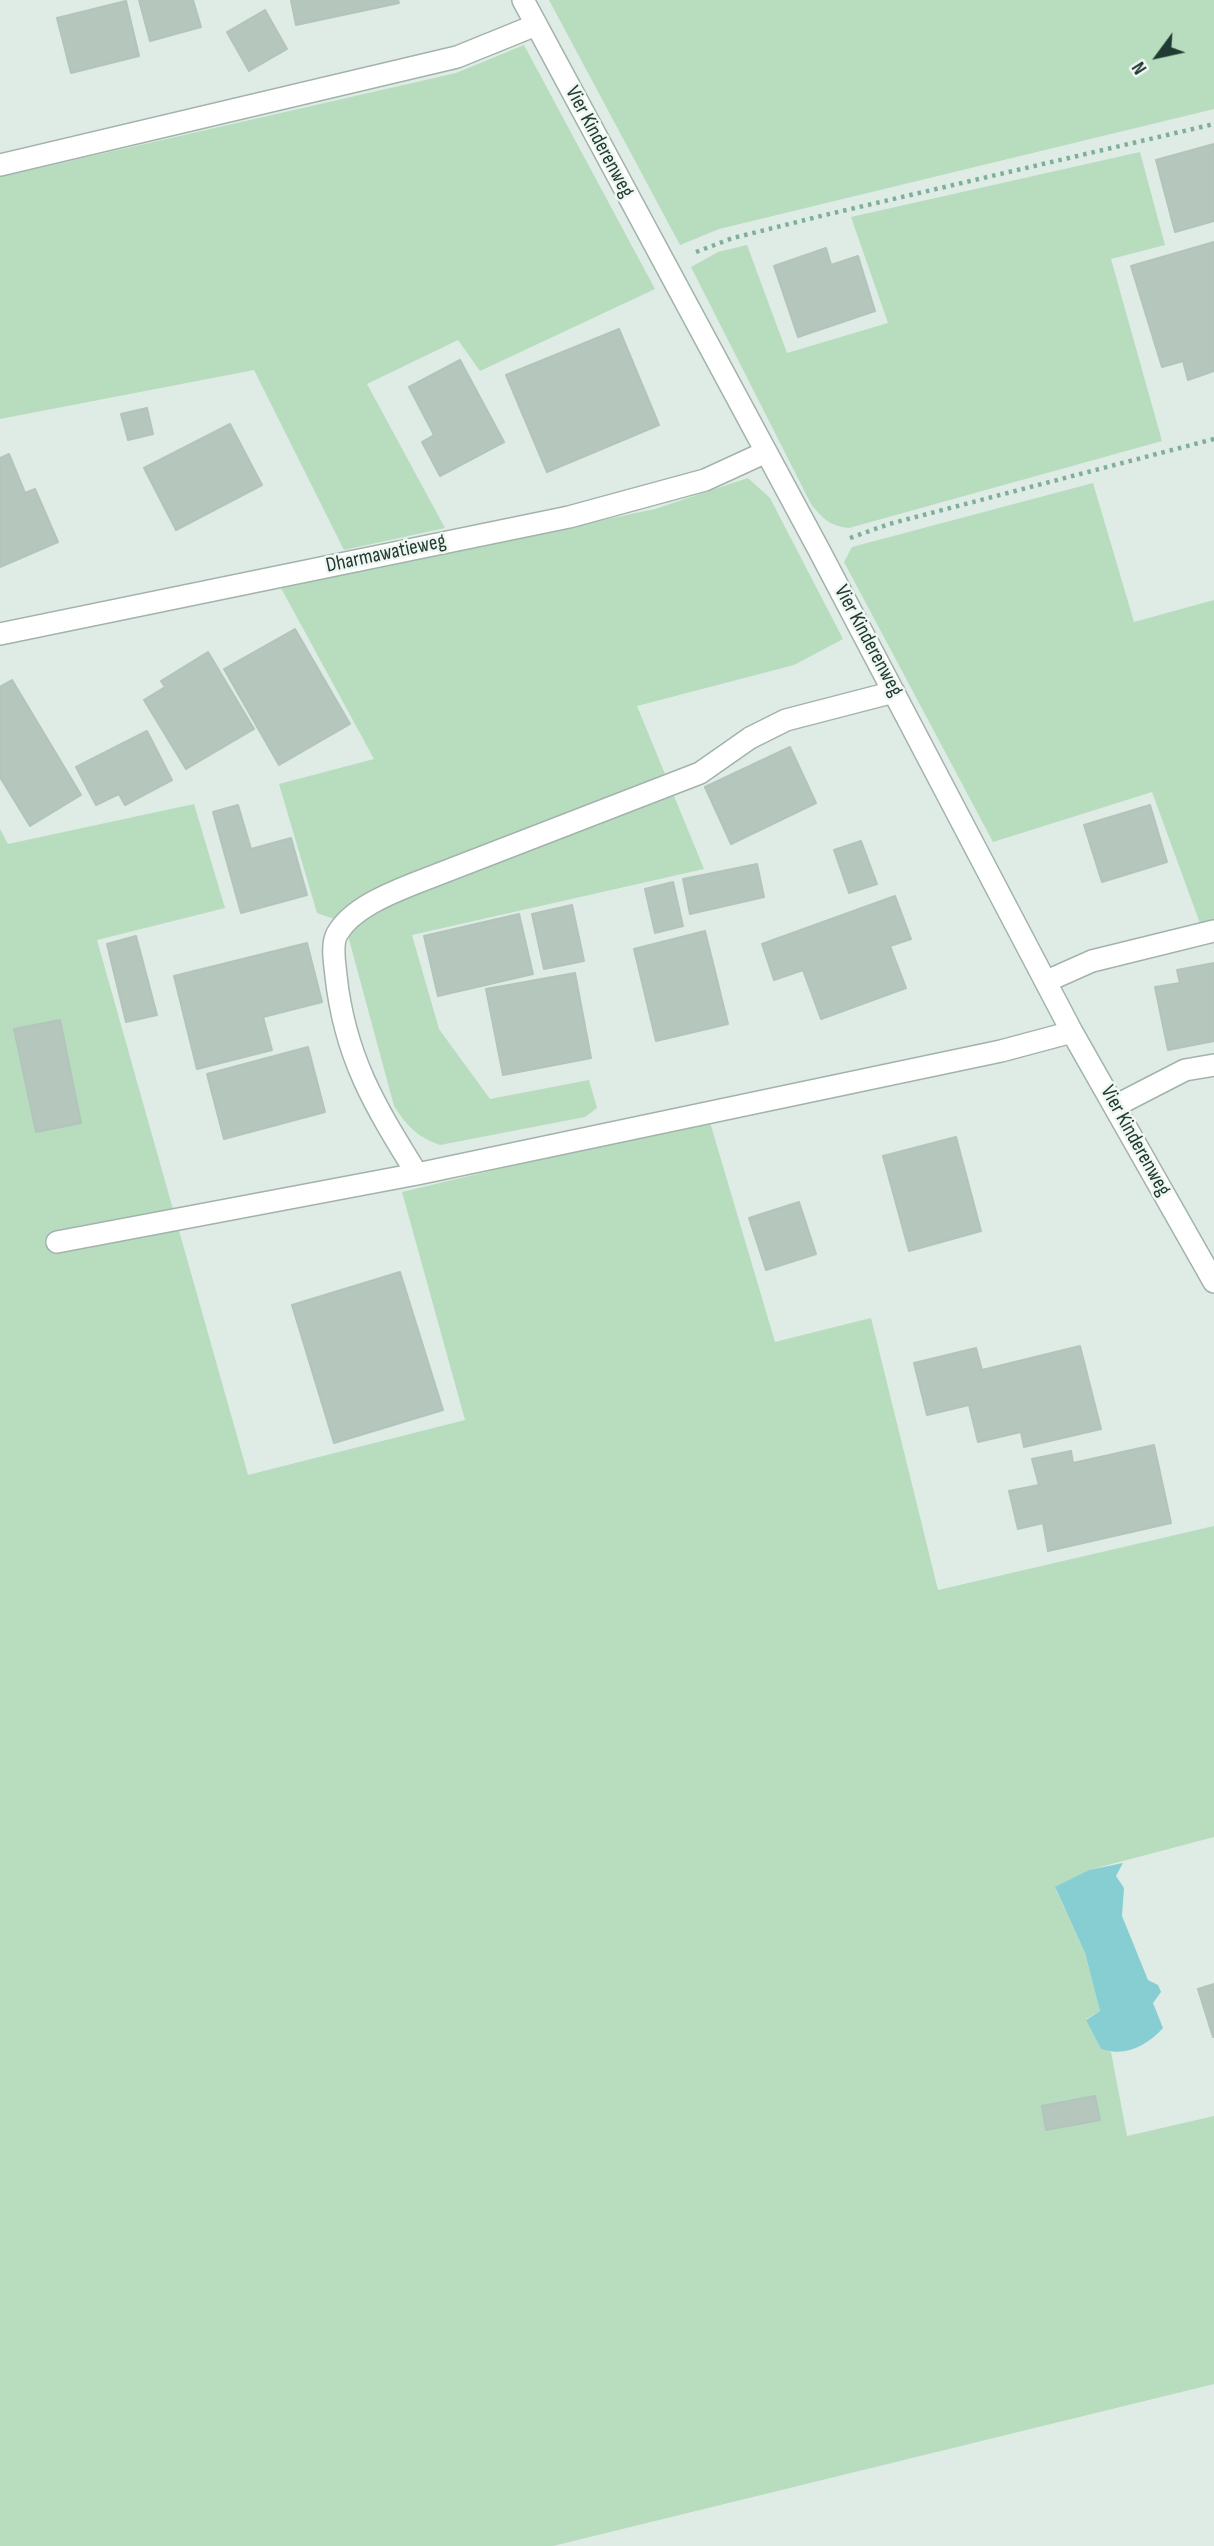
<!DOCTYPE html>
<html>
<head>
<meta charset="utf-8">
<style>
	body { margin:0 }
	#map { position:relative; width:1214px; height:2546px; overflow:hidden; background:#dfebe5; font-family:"Sofia Sans Condensed",sans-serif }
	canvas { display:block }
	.north { position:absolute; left:1123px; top:21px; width:70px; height:70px; -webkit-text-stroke:5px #f0f7f3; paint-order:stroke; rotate:237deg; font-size:19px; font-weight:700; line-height:28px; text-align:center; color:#203b31 }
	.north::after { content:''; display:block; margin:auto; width:24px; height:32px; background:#203b31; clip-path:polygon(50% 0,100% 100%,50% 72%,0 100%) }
</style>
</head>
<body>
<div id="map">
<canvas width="1214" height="2546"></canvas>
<div class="north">N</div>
</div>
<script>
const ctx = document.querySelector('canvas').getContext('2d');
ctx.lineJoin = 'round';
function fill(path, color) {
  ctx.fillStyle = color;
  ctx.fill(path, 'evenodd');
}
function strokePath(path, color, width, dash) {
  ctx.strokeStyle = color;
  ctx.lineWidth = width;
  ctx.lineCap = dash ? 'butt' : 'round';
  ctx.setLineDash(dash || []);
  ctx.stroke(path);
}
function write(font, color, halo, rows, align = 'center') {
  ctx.font = font + ' "Sofia Sans Condensed",sans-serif';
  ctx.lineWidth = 5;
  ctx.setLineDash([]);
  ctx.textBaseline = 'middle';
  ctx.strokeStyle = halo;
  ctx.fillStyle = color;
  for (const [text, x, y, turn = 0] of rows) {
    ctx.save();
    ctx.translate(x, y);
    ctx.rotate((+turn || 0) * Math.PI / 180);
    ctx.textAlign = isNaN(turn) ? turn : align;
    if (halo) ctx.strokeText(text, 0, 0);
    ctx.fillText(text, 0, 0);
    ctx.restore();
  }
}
const green = new Path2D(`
	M549,0H1214V109L719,229L680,245Z
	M524,45L655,289L480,371L458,340L367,384L445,528L344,550L254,370L0,419V177L456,73Z
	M1140,152L1165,245L1111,259L1162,441L849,528C830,526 823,519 811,504L691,267L718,252L747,245L787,353L888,323L851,217Z
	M748,478L770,498L843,639L794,665L637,706L704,869L412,935L439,1029L490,1099L589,1080L597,1108L585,1117L440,1145C417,1137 407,1126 394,1106L347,932L337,920L317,913L279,784L374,759L281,588L655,509Z
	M1093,483L1134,622L1214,600V922L1201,926L1152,792L993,842L844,562L852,547Z
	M194,804L225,908L97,940L248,1475L465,1420L402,1192L709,1119L775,1342L871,1318L938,1590L1214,1526V1837L1089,1870L1055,1888L1085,1953L1100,2011L1086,2019L1101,2049L1111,2052L1127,2136L1214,2116V2384L553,2546H0V829L8,844Z`);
const water = new Path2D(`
	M1123,1863L1116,1876L1124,1888L1122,1916L1148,1980L1158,1985L1161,1992L1153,2003L1163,2028C1147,2046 1125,2057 1101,2049L1086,2020L1100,2011L1085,1953L1055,1887L1089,1870Z`);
const building = new Path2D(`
	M139,0H193L201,27L150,41Z
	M291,0H398L399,3L296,25Z
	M126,1L139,56L71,73L57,18Z
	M265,10L287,49L249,71L227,32Z
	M1214,144V221L1175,232L1156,160Z
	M1214,242V371L1188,380L1183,361L1162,367L1131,266Z
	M826,248L831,265L858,256L875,311L798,337L774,266Z
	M619,329L659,425L547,472L506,375Z
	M460,360L504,442L440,476L422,442L434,435L409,387Z
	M147,408L153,434L128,440L121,414Z
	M230,424L262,485L176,530L144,468Z
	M9,454L25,493L35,489L58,542L0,567V458Z
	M295,629L350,724L279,765L224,669Z
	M208,652L254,729L186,769L144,700L165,687L161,681Z
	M12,680L81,795L30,826L0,777V687Z
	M147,731L172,780L125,805L119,794L96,805L76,767Z
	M790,747L816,803L731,844L705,787Z
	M238,805L251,849L291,838L307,895L241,913L213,812Z
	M1150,805L1167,862L1102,882L1084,825Z
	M861,841L877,884L849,893L834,850Z
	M757,864L764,897L690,914L683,879Z
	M673,882L683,926L655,933L645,889Z
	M895,896L911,939L890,946L906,988L821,1019L803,970L774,980L762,944Z
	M572,905L584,961L544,969L532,914Z
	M519,914L533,974L438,996L424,936Z
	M705,931L728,1024L656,1041L634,949Z
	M136,936L157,1015L126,1022L107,944Z
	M307,943L322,1002L263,1017L272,1050L197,1069L174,976Z
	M1214,963V1041L1168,1050L1155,987L1180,983L1177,970Z
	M575,973L591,1058L503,1075L486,989Z
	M60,1020L81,1123L36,1132L14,1029Z
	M308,1047L325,1112L224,1139L207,1074Z
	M956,1137L981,1231L909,1251L883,1156Z
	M799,1202L816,1254L766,1270L749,1218Z
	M400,1272L443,1410L334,1443L292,1305Z
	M1080,1346L1101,1429L1024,1447L1021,1432L978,1442L969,1405L927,1415L914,1363L976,1348L982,1370Z
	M1154,1445L1171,1523L1048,1551L1043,1523L1018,1529L1009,1491L1039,1485L1032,1459L1071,1451L1073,1463Z
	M1214,1984V2037H1213L1198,1989Z
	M1095,2096L1100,2120L1046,2130L1042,2106Z`);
const path = new Path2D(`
	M696,252L733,238L825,215L1214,124
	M850,538L889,524L1214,439`);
const minor = new Path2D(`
	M523,0L819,550L1072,1032L1214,1282
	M0,165L457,57L536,25
	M0,634L569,517L705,480L766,452
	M894,692L786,720L750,738L700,773L413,884C388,894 351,909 337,934C331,945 335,964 336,976C345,1058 375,1106 417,1174L1001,1051L1072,1032
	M1047,981L1092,961L1214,931
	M1115,1106L1185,1070L1214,1065
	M57,1242L417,1174`);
const streetNames = [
	["Vier Kinderenweg",599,142,62],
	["Dharmawatieweg",386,554,-12],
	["Vier Kinderenweg",868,641,62],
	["Vier Kinderenweg",1135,1141,61]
];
fill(green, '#b7ddbe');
fill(water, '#86ced2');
fill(building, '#b5c6bd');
strokePath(building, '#b2c4bb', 2);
strokePath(minor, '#a2b3ab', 24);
strokePath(path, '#7faf9b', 4.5, [3.5, 5]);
strokePath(minor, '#fff', 21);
write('21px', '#203b31', '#f0f7f3', streetNames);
</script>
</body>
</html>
